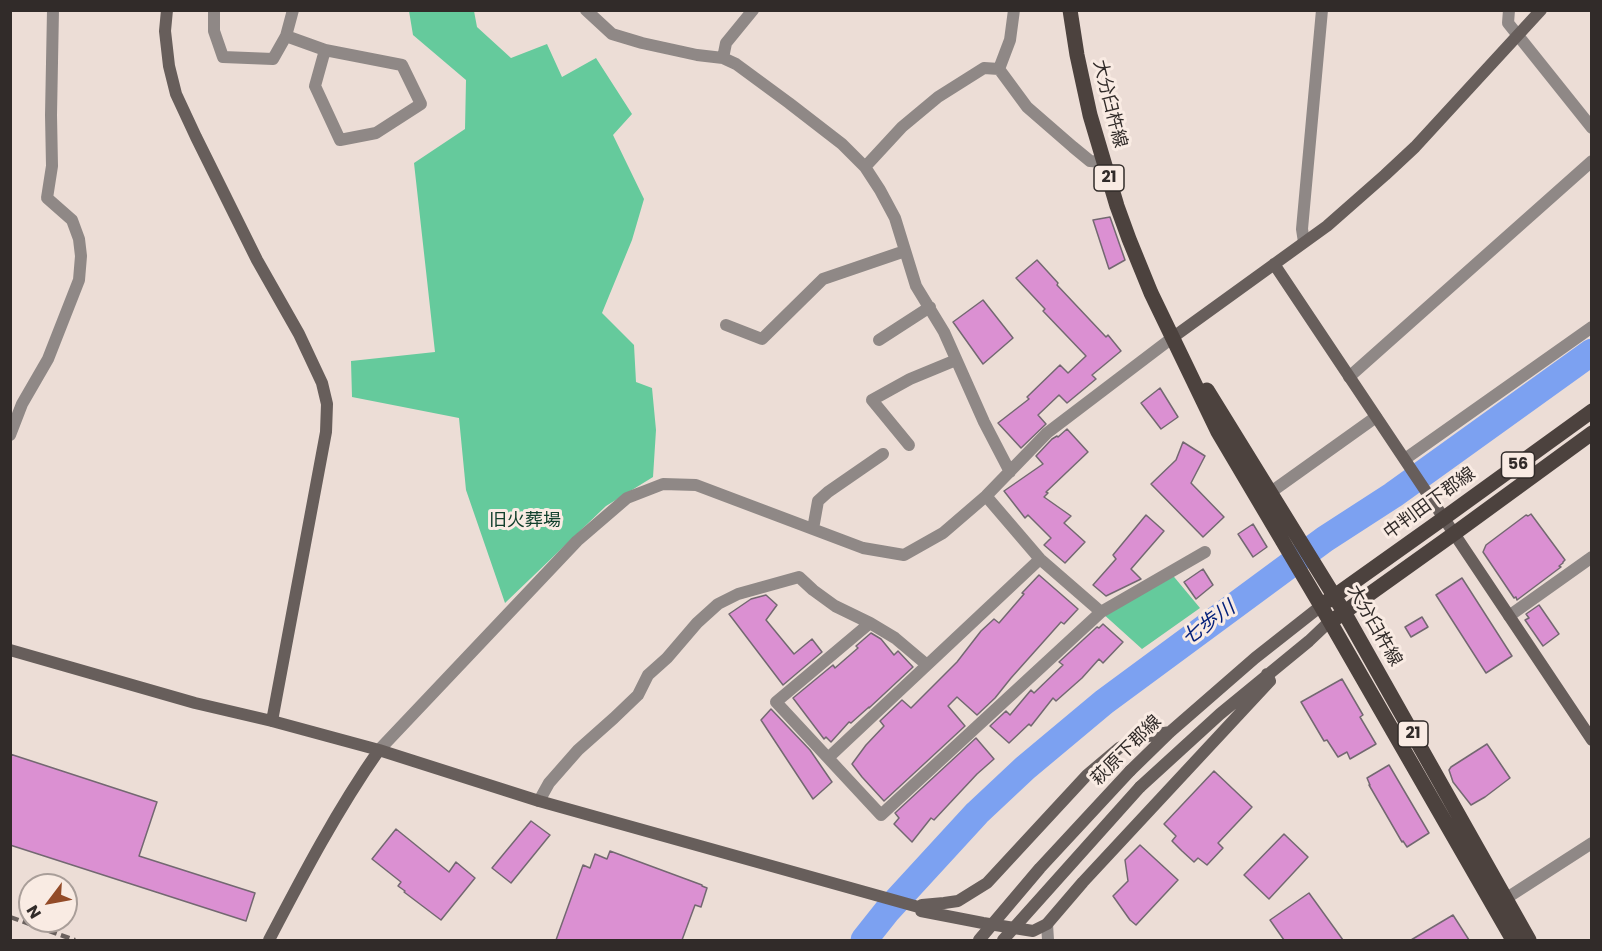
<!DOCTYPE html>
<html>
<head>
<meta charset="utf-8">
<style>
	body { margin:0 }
	#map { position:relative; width:1602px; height:951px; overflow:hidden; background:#ecddd6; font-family:Poppins,sans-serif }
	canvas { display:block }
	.frame { position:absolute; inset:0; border:12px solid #312b29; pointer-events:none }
	.north { position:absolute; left:18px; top:873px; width:60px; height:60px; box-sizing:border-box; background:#f9ebe3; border:2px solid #a99e99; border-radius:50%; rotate:238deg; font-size:16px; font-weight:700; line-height:24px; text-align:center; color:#312b29 }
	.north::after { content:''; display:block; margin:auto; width:21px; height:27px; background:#934b28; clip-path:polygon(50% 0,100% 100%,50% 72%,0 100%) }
</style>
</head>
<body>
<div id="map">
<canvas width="1602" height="951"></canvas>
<div class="frame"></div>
<div class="north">N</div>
</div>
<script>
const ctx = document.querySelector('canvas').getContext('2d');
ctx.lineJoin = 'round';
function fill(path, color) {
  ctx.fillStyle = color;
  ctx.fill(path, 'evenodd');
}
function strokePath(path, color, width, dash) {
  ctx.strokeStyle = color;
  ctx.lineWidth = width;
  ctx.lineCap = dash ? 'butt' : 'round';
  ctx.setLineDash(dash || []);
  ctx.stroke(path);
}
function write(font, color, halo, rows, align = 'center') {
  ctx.font = font + ' Poppins,"Noto Sans JP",sans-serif';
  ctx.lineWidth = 6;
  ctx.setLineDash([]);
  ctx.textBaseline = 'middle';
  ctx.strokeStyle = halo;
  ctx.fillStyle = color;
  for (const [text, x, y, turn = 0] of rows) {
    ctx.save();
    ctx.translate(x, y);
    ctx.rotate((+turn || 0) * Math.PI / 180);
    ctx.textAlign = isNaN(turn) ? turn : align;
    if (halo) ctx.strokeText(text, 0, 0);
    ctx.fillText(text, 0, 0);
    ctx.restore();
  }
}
const green = new Path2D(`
	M409,11H474L477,27L511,58L547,44L562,77L596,58L632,114L613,135L644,199L632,240L602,313L634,345L636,382L652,388L656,430L653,477L606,506L505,603L466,490L459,418L352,397L351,361L435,352L414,163L465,129L466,80L413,35Z
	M1170,572L1200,608L1142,649L1101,612Z`);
const river = new Path2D(`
	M864,940L887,911L977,813L1025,768L1104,702L1325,539L1393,495L1592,352`);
const building = new Path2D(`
	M1110,217L1125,260L1109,269L1093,220Z
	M1037,260L1058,283L1057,285L1106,337L1108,335L1121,351L1092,375L1096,379L1067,403L1059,395L1038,415L1046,424L1021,448L998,423L1029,399L1027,397L1060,365L1068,373L1086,356L1043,311L1045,309L1016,278Z
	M983,300L1013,338L983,364L953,322Z
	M1160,388L1178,417L1161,429L1141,403Z
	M1067,429L1088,452L1046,492L1048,493L1044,497L1071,516L1064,523L1085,542L1065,563L1044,545L1051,538L1028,515L1025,518L1004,491L1043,464L1036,456L1052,439L1057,436L1058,437Z
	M1183,442L1205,456L1191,483L1224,517L1203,537L1151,484L1176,460Z
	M1531,514L1565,560L1563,562V563L1559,566L1561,567L1517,600L1516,597L1514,598L1483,552L1486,545L1526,515L1528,516Z
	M1146,515L1164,531L1131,569L1141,579L1106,596L1093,585L1116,559L1113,555Z
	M1253,524L1267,547L1253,557L1238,534Z
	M1203,569L1213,585L1196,599L1184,582Z
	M1039,575L1078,609L1064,624L1061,622L1011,678L995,698L977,715L957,697L948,706L965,726L884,801L862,777L852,764L866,745L884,726L880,721L902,700L911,708L957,662L981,631L994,619L999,623L1024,594L1022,593Z
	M1462,578L1512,656L1486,673L1436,595Z
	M766,595L777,605L766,620L794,654L812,639L822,652L783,685L729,614L751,599Z
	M1539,605L1559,634L1543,646L1525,620L1529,618L1526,614Z
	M1422,617L1428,627L1411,637L1405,627Z
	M1103,624L1123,642L1103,663L1099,659L1082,678L1056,701L1053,698L1031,726L1029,724L1009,743L990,726L1006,711L1010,715L1031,690L1034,693L1063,665L1059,662L1097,627L1099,628Z
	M871,633L881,639L894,655L898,651L913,667L869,708V707L851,723L849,722L831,742L826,737L824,739L793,698L833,665L835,668L858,648L856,646Z
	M1342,679L1363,715L1360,717L1376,744L1350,759L1347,752L1338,757L1327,740L1324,741L1301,702Z
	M771,709L810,750L832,782L813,799L761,720Z
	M976,738L994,759L977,774L934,820L931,818L912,842L894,824L899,818L895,813Z
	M1487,744L1510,778L1485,797L1471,805L1453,782L1449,770L1451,767Z
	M10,754L157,802L139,856L255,893L246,921L10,845Z
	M1389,765L1429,833L1407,847L1403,841L1402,842L1369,785H1370L1367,778Z
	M1214,771L1252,807L1218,843L1223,848L1207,865L1198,858L1194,862L1182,851L1172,841L1176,836L1164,824Z
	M531,821L550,835L511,883L492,868Z
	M396,829L449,872L456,862L475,878L441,920L404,892L405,891L398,886L401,882L372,859Z
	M1284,834L1308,857L1269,899L1244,875Z
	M1140,845L1178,880L1136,925L1130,920L1113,896L1128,881L1125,860Z
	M610,851L702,885V886L707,888L701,907L695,905L682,940H556L583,865L590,868L595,854L607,859Z
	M1309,893L1343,940H1284L1270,920Z
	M1453,915L1469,940H1411Z`);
const street = new Path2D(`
	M214,10V31L223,57L273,59L286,36L293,10
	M586,10L612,34L642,43L697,55L723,58
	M753,10L726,43L723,58L736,64L789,103L842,144L865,167L880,190L895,218L916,286L944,332L984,422L1010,472
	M1014,10L1010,40L999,69L1027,107L1073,147L1090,161L1104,162
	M1509,10L1508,23L1592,128
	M286,36L325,50L402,65L421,104L376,133L340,140L315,86L325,50
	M865,167L902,127L938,97L984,68L999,69
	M1304,242L1302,229L1322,10
	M726,325L762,339L823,279L905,251
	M879,340L930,307
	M1349,377L1592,161
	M10,435L22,404L48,359L79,280L81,256L79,239L72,220L47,198L52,166L51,115L53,10
	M909,445L872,400L910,379L956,360
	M1405,459L1592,327
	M1271,492L1376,417
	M813,529L818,501L828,492L883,454
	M1101,612L1205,552
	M1509,616L1592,557
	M870,623L776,702L881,815L1101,612L1040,559L986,496
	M379,750L577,541L627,498L663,484L696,485L863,548L904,555L943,533L986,496L1047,433L1172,338
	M828,758L1040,559
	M539,801L549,783L578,750L614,718L638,695L648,675L667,658L697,623L718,604L738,594L799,577L813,590L835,606L870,623L895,638L927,665
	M1499,903L1592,843
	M1047,924L1048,940`);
const secondary = new Path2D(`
	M167,10L165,31L169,66L176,94L196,137L257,260L299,334L322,383L327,404L326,432L272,721
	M1274,264L1592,740
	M1172,338L1327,226L1385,175L1415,147L1541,10
	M10,650L195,703L272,721L379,750L539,801L922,908
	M1170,732L1143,737L1119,748L1087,775L987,883L958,901L944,903L922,905L921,911L983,923L1033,931L1047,924L1083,882L1270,681L1267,674
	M1130,771L1170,732L1255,658L1321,606
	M1140,787L1220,714L1309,641L1329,622
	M269,940C303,875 337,810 379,750`);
const primary = new Path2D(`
	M1070,10L1077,55L1090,115L1117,206L1129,239L1151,293L1218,432L1321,606L1513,940
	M1207,390L1344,612L1529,940
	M1326,602L1444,518L1592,411
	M1336,618L1455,533L1592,433`);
const rail = new Path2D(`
	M10,917L75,940`);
const secondaryBridge = new Path2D(`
	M979,940L1040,868L1130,771
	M1003,940L1140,787`);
const shields = [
	[1109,178,30],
	[1518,465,33],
	[1413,734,30]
];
const shieldNames = [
	["21",1109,178],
	["56",1518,465],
	["21",1413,734]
];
const streetNames = [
	["大分臼杵線",1109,104,76],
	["中判田下郡線",1430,504,-36],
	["大分臼杵線",1374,626,60],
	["萩原下郡線",1127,751,-45]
];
const parkNames = [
	["旧火葬場",525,521]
];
const waterNames = [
	["七歩川",1209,624,-36]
];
fill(green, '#65ca9c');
strokePath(river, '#7ca1f1', 27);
fill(building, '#db90d2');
strokePath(building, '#736871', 1.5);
strokePath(street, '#8f8886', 12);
strokePath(secondary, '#675e5b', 12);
strokePath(primary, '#4c423e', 15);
strokePath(rail, '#6a615e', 4.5, [9, 4.5]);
strokePath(secondaryBridge, '#675e5b', 12);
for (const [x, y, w] of shields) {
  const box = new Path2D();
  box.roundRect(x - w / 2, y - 13, w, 26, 4.5);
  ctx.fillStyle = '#f9ebe3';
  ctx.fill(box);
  strokePath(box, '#312b29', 1.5);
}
write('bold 16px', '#312b29', null, shieldNames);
write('18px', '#312b29', '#f9ebe3', streetNames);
write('18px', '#12402d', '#f9ebe3', parkNames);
write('italic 20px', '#06227b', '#f9ebe3', waterNames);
</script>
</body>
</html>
